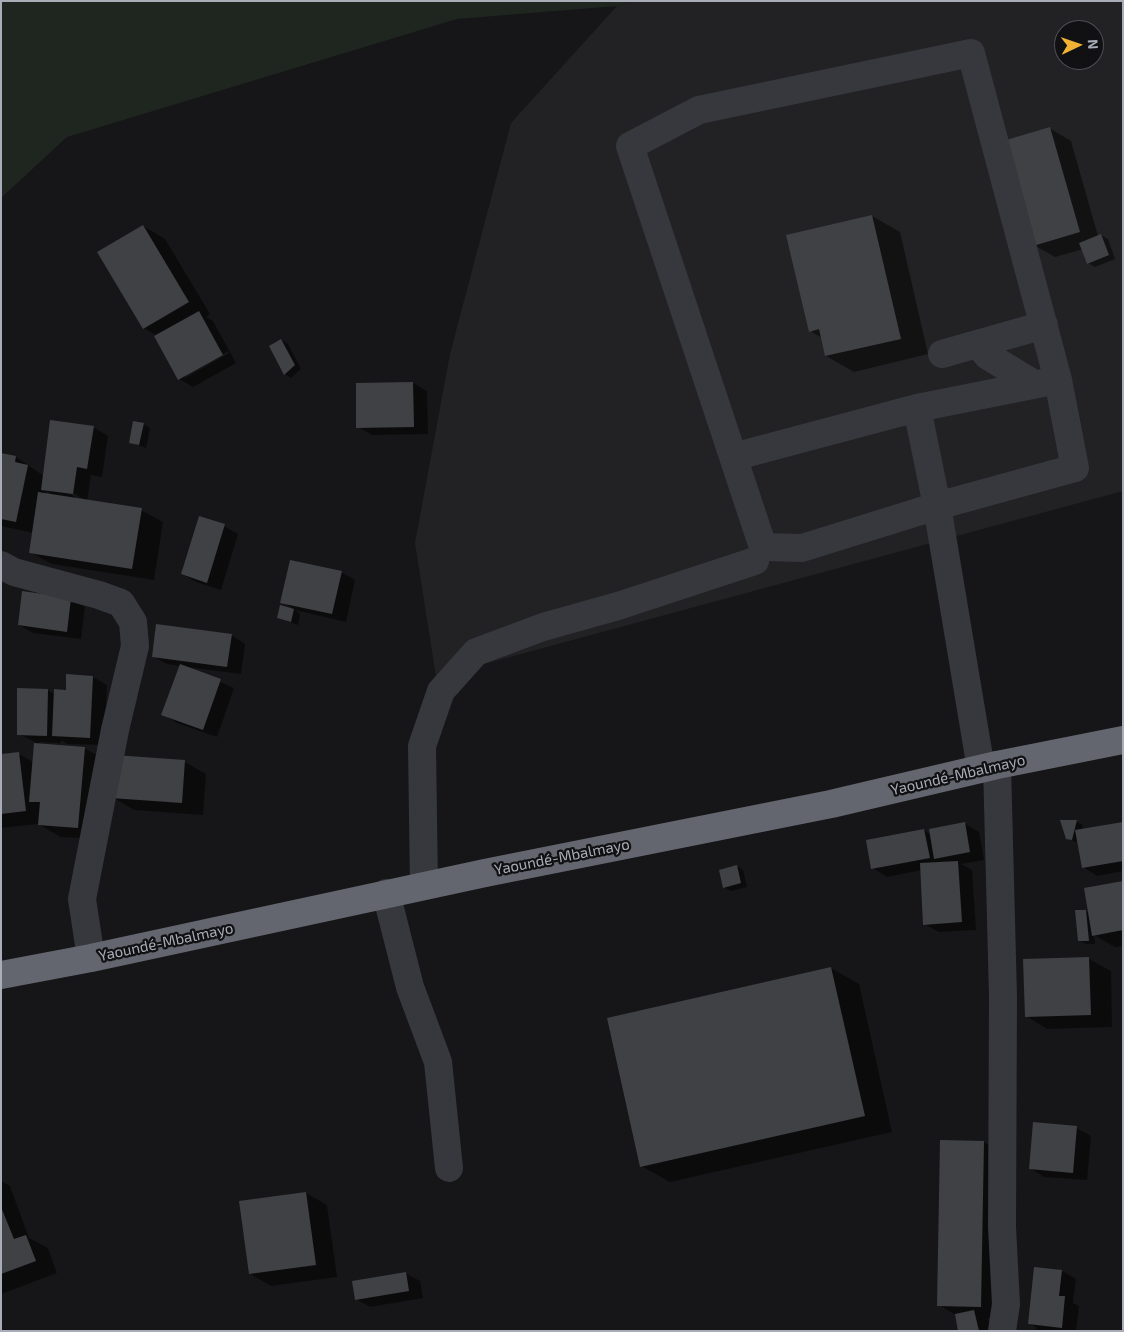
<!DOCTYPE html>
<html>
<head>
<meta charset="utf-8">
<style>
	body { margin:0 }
	#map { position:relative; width:1124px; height:1332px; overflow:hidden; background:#161618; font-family:"Exo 2",sans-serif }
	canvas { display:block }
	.frame { position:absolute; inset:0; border:2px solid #a8adb8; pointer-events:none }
	.north { position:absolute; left:1054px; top:20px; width:50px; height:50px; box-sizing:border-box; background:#111113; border:1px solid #4d4f55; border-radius:50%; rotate:87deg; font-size:14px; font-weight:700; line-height:20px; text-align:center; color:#a8adb8 }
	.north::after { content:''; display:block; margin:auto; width:18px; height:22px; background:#f2b134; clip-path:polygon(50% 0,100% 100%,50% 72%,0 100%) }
</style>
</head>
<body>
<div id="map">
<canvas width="1124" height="1332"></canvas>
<div class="frame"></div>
<div class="north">N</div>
</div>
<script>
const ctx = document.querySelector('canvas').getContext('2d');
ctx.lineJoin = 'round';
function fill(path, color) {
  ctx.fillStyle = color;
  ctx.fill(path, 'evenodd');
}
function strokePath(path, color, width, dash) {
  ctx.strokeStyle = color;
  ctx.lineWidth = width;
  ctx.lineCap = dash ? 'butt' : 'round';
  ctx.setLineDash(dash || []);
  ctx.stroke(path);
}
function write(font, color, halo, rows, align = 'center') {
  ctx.font = font + ' "Exo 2",sans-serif';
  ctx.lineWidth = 4.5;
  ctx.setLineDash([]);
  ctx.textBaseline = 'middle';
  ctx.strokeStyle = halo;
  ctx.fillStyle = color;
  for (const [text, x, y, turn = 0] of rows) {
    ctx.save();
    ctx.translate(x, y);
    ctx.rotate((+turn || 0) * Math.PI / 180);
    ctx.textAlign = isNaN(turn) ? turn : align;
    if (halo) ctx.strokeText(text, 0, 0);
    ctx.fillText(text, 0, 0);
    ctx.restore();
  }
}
const built = new Path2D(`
	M635,1H1123V491L436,677L415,543L450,354L511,123L617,6ZM1064,30H1094V60H1064Z`);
const green = new Path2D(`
	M1,1H635L617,6L457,19L67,137L1,198Z`);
const shadow = new Path2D(`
	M1049,128L1071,141L1098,236L1101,235L1108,239L1115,259L1095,267L1088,263L1083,249L1055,257L1034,245Z
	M872,216L900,232L928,354L854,372L826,356L822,338L810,331Z
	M143,226L165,239L210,314L206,317L213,321L236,363L193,387L179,379L157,336L144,328L99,252ZM228,351L229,353L185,378V375Z
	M281,340L288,344L301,369L291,378L285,374Z
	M413,383L427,391L428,434L372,435L358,427Z
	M143,424L150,428L146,448L130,442Z
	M93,427L108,436L102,477L91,475L87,501L141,510L163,522L154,580L52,564L30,552L33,533L1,526V454L16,457L44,476ZM68,490L85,500H80L67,492ZM46,491L54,496L45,495Z
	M224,526L238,534L221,590L196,582L182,574Z
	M341,572L355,580L346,622L295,610L300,614L298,625L278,618L281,607L294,609L282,602Z
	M71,599L85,607L81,639L33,633L19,625Z
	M231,635L245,644L241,674L186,667L234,688L217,737L177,723L163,714L181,666L167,664L153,656Z
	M93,677L107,685L104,745L67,744L61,740V743L40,742L39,745L84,748L106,760L100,839L61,837L38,824L1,828V756L19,754L33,762L35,742L18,734L47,690L55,694L67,691Z
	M115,757L185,762L206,774L203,815L134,810L112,797Z
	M1062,822H1077L1083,825L1082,830L1123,823V871L1097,876L1083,867L1079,843L1067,838Z
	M965,824L979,832L984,860L961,864L972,870L976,930L939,932L924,924L922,870L887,877L873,868L924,830L931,835Z
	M737,866L743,870L747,887L731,891L724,887Z
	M1123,883V946L1115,947L1094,935L1095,944H1086L1079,940L1086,911L1089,913Z
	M1089,959L1111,971L1112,1027L1047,1029L1026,1016L1024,961Z
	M831,968L859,984L892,1132L670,1182L641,1166Z
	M1076,1128L1091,1136L1087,1180L1044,1177L1030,1168Z
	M984,1142L1005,1154L1002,1318H988L991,1331H959L956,1315L939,1305Z
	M1,1181L10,1186L29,1238L48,1248L57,1273L1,1294Z
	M306,1193L327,1205L337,1277L271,1286L250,1274Z
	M1062,1271L1076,1279L1073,1303L1079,1306L1076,1331H1035L1036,1327L1030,1324Z
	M405,1273L420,1281L423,1298L370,1307L356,1299Z`);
const building = new Path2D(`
	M1050,127L1080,232L1033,246L1003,141Z
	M872,215L901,339L825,356L819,329L809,332L786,235Z
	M143,225L189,302L143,329L97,252Z
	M1101,234L1109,255L1087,264L1079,243Z
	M199,311L223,355L178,380L154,336Z
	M281,339L295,365L284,375L269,346Z
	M413,382L414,427L356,428V383Z
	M50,420L94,426L87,469L77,467L73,494L41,490Z
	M133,421L144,423L139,445L129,443Z
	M1,453L16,456L15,462L28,465L16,522L1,519Z
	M38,492L142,508L132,569L29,553Z
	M199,516L225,524L207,583L181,574Z
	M290,560L342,571L332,614L280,603Z
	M22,591L71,598L67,632L18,625Z
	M280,605L294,609L291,622L277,618Z
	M156,624L232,634L227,667L152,657Z
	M180,664L221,679L203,730L161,715Z
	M66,674L93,676L90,738L52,736L54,689L66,690Z
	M17,688L48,689L47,736L17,735Z
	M34,743L85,747L78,828L38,825L40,802H29Z
	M19,752L26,811L1,814V754Z
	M114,755L185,760L182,803L111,798Z
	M1060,820H1077L1072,840L1066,839Z
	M965,822L970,852L934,859L929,829Z
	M1123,822V861L1082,868L1075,830Z
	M924,829L930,858L871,869L866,840Z
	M958,861L962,922L923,925L920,863Z
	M737,865L741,883L723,888L719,870Z
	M1123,881V930L1092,936L1084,888Z
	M1075,910H1086L1089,941H1078Z
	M1089,957L1091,1015L1025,1017L1023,959Z
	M831,967L865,1116L640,1167L607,1018Z
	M1033,1122L1077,1126L1073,1173L1029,1169Z
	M940,1140L984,1141L981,1307L937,1306Z
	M306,1192L316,1265L249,1274L239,1201Z
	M1,1207L14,1239L26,1235L36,1261L1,1274Z
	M1034,1267L1062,1270L1059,1296H1065L1062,1328L1028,1324Z
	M406,1272L409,1291L355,1300L352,1281Z
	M974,1310L979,1331H958L955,1314Z`);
const street = new Path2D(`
	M977,344L988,356L1034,384
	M942,354L1044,325
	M1058,380L1075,468L937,506L917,408Z
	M733,457L917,408
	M1,565L14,572L99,595L121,603L133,622L135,646L115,730L82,899L91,958
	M997,765L1003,997L1002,1227L1006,1304L1002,1331
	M981,769L937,506L802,548L763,547L630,146L699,110L971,53L1058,380
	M424,886L422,746L441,691L476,652L543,627L618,606L755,561
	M386,893L410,987L438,1062L449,1168`);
const highway = new Path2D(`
	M1,975L91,958L485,873L831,804L997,765L1123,740`);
const streetNames = [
	["Yaoundé-Mbalmayo",958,775,-13],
	["Yaoundé-Mbalmayo",562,857,-11],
	["Yaoundé-Mbalmayo",166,942,-12]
];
fill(built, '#222225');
fill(green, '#1e261f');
fill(shadow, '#0007');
fill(building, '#404145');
strokePath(street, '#37383d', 28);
strokePath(highway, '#63666e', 28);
write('15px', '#a8adb8', '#111113', streetNames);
</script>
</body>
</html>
